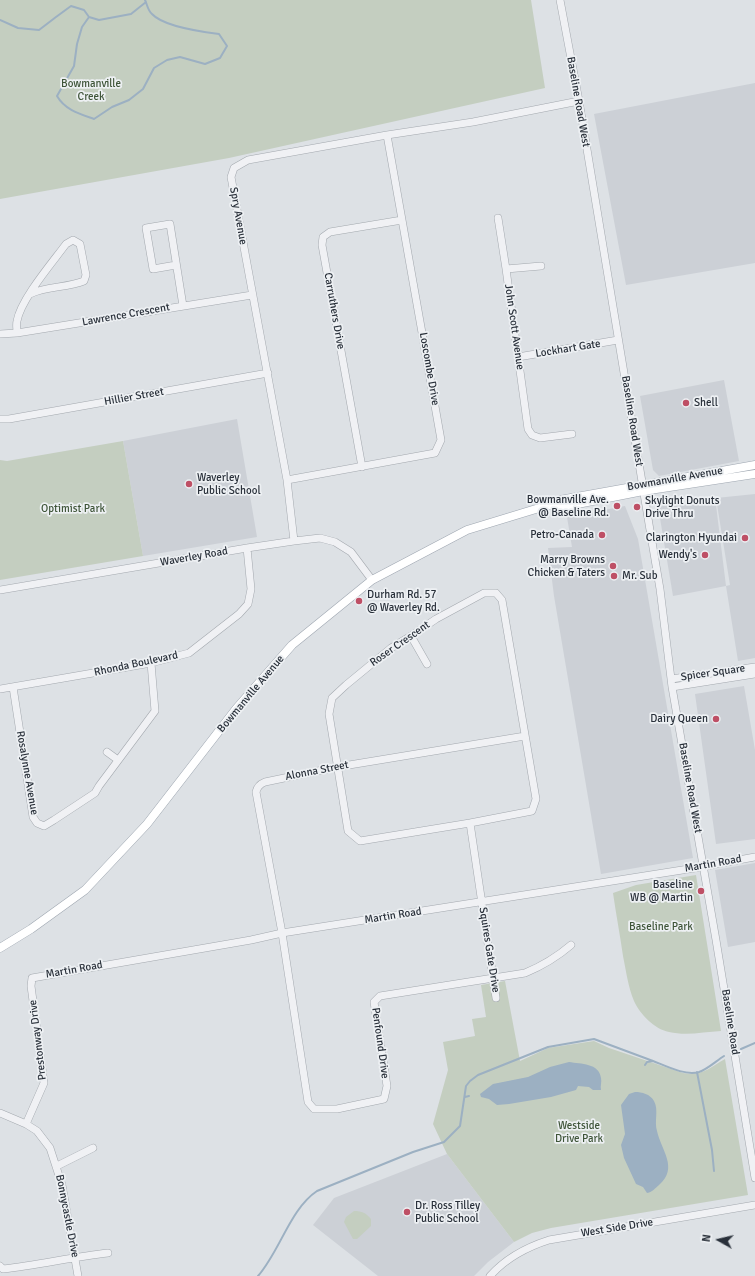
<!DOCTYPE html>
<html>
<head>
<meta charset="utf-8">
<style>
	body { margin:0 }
	#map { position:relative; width:755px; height:1276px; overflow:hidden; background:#dde1e5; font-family:Signika,sans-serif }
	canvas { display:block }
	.north { position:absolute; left:699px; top:1220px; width:40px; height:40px; -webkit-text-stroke:3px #edf0f3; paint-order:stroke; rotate:278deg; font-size:11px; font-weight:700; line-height:16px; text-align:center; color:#29303a }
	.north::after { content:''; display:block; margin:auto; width:14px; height:18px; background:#29303a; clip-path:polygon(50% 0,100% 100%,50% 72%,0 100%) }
</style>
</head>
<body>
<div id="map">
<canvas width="755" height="1276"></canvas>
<div class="north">N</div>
</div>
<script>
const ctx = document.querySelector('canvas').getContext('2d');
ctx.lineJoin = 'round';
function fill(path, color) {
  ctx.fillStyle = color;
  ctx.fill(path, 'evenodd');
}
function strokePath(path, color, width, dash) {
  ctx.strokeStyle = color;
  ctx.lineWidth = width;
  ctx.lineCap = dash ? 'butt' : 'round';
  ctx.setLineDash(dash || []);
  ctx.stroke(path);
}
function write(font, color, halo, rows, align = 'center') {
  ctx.font = font + ' Signika,sans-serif';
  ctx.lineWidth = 3.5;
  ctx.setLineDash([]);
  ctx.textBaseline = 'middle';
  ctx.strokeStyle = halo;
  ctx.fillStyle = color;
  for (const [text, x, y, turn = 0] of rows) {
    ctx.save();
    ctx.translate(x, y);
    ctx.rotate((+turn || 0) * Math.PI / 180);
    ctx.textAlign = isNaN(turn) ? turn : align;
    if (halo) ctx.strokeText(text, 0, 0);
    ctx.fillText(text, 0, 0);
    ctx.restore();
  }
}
const built = new Path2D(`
	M755,83V263L626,285L594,114Z
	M724,380L739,461L659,476L653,470L640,396Z
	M237,419L257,537L143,556L123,441Z
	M755,494V658L738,661L726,586L673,596L658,506L715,497L726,586L730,585L716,498Z
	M625,506L638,539L693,858L601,874L554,596L548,548L572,547L567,517Z
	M744,686L755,750V839L716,844L695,694Z
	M755,863V942L728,947L715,870Z
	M447,1154L514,1242L488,1262L474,1276H378L313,1225L334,1198Z`);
const green = new Path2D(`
	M0,0H531L545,88L229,158L0,199Z
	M123,441L143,556L0,580V460L7,461Z
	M696,875L721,1031C704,1032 686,1036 669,1032C654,1029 640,1014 634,1001C628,987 626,970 623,956C620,935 616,914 613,893L636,885Z
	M505,981L520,1061L548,1048L594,1041L609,1048L683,1073C703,1076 709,1068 725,1059L748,1195L551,1228L532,1233L514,1242L447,1154L433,1124L448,1070L443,1042L475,1036L472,1019L486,1017L481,985Z
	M354,1211C362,1211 366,1213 371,1219V1226L357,1239H353L344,1222L346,1217Z`);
const water = new Path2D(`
	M569,1062C581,1064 599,1063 601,1078C602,1082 600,1086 601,1090H593L589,1087L578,1086L576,1090L551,1097L509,1104L497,1105L489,1099L481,1097L480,1094L493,1084L528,1077L550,1067Z
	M635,1092C642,1092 650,1094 654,1101C659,1110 654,1121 657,1131C661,1150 679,1168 659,1185C655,1188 653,1192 647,1193L643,1187L636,1184L624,1158L621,1145L625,1134L621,1105L629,1094Z`);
const stream = new Path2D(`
	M89,17L99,20L131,14L146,2
	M0,20L18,28L39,30L56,17L71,6L84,10L89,17L82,27L77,44L74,66L57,96C65,110 80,114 94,119L112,107L129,100L143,89L154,68L167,60L180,57L205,64L220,58L227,46L219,34C203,32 163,26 152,14C148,11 147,4 145,0
	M741,1049L755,1043
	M645,1065L647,1062L653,1061C666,1066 685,1076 699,1072C708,1069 716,1061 724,1056
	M697,1072L712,1150L714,1171
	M465,1097L469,1096
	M258,1276C280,1251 290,1209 317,1191L413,1152L444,1142L460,1126L466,1086L470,1081L478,1075L548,1047L594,1039L653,1061`);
const minor = new Path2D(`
	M560,0L579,101L650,530L660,589L672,687L716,940L755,1178
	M498,218L506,269L528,429L532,435L540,438L572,434
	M176,265L153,269L146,228L170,224L183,306
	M506,269L541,266
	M17,333C17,329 16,324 17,321C21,299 52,263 66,244L73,240L80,244L86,275L84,281C66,288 47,286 30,294
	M0,334L17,333L252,295
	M518,357L618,340
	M0,419H9L268,373
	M362,467L322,245L323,237L330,232L402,220
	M287,480L435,453L441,440L387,135
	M294,541L287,480L231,177L234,168L248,160L387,135L473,122L579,101
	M0,590L247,548L294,541L320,538L335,542L351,552L372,580
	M484,593H496L502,600L536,799L532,811L470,823L360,841L348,831L329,714L332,698L346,685L391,648L411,636L436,619Z
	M411,636L427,664
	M671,679L755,667
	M13,687L33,817L37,823L44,826L54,820L95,793L99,786L155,711L151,663
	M672,687L755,674
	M0,689L151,663L189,653L239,614L248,604L251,589L247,548
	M525,736L337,767L265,782C260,784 257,787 256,792L282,933L308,1102L314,1109H337L384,1099L387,1086L374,1002L380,996L525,973C542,966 557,957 571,945
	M107,752L118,760
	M470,823L496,998
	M0,1113L26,1124L37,1131L50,1148L62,1185L78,1276
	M26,1124L44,1083L31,986L32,978L251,940L282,933L695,868L755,857
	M57,1166L93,1148
	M0,1266L3,1269C38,1265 73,1257 108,1253
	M490,1276C506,1258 527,1247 549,1240L755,1205`);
const major = new Path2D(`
	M549,505L562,507L643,491L755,474
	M0,948L31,929L85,890L147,824L236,709L292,645L372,580L467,530L549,505L560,500L755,465`);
const markers = [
	[686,403,4,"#be4f65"],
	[189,484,4,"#be4f65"],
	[617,506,4,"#be4f65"],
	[637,507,4,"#be4f65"],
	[602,535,4,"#be4f65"],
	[745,538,4,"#be4f65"],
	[705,555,4,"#be4f65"],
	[613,566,4,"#be4f65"],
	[614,576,4,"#be4f65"],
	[359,601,4,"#be4f65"],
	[716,719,4,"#be4f65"],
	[701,891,4,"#be4f65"],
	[407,1212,4,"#be4f65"]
];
const parkNames = [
	["Bowmanville",91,84],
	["Creek",91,97],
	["Optimist Park",73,509],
	["Baseline Park",661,927],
	["Westside",579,1126],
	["Drive Park",579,1139]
];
const streetNames = [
	["Baseline Road West",578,102,80],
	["Spry Avenue",238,216,80],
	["Carruthers Drive",334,311,80],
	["Lawrence Crescent",126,315,-10],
	["John Scott Avenue",514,327,82],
	["Lockhart Gate",568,349,-9],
	["Loscombe Drive",429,369,80],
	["Hillier Street",134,397,-10],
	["Baseline Road West",632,421,81],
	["Bowmanville Avenue",675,479,-10],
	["Waverley Road",194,557,-10],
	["Roser Crescent",400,644,-35],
	["Rhonda Boulevard",136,664,-12],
	["Spicer Square",713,673,-8],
	["Bowmanville Avenue",251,694,-50],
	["Alonna Street",317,771,-11],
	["Rosalynne Avenue",27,773,80],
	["Baseline Road West",690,788,80],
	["Martin Road",713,864,-10],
	["Martin Road",393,916,-9],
	["Squires Gate Drive",489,950,81],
	["Martin Road",74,970,-10],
	["Baseline Road",730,1022,81],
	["Prestonway Drive",38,1040,-97],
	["Penfound Drive",380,1043,82],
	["Bonnycastle Drive",67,1216,79],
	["West Side Drive",617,1228,-9]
];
const poiNames = [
	["Shell",694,403,"left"],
	["Waverley",197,478,"left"],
	["Public School",197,491,"left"],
	["Bowmanville Ave.",609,500],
	["@ Baseline Rd.",609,513],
	["Skylight Donuts",645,501,"left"],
	["Drive Thru",645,514,"left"],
	["Petro-Canada",594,535],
	["Clarington Hyundai",737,538],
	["Wendy's",697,555],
	["Marry Browns",605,560],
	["Chicken & Taters",605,573],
	["Mr. Sub",622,576,"left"],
	["Durham Rd. 57",367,595,"left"],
	["@ Waverley Rd.",367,608,"left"],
	["Dairy Queen",708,719],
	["Baseline",693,885],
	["WB @ Martin",693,898],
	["Dr. Ross Tilley",415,1206,"left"],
	["Public School",415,1219,"left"]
];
fill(built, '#ccd0d6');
fill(green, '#c4cec0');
fill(water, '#9cb0c2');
strokePath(stream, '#9cb0c2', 2);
strokePath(minor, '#a3a8ae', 8);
strokePath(major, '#9ea6b0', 9);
strokePath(minor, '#f0f1f4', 7);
strokePath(major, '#fff', 8);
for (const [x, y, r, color] of markers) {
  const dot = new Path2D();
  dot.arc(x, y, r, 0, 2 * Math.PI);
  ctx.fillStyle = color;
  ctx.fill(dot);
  strokePath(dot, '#edf0f3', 1.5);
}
write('11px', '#3e5438', '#edf0f3', parkNames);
write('11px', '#29303a', '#edf0f3', streetNames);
write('11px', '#29303a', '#edf0f3', poiNames, 'right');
</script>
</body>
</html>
